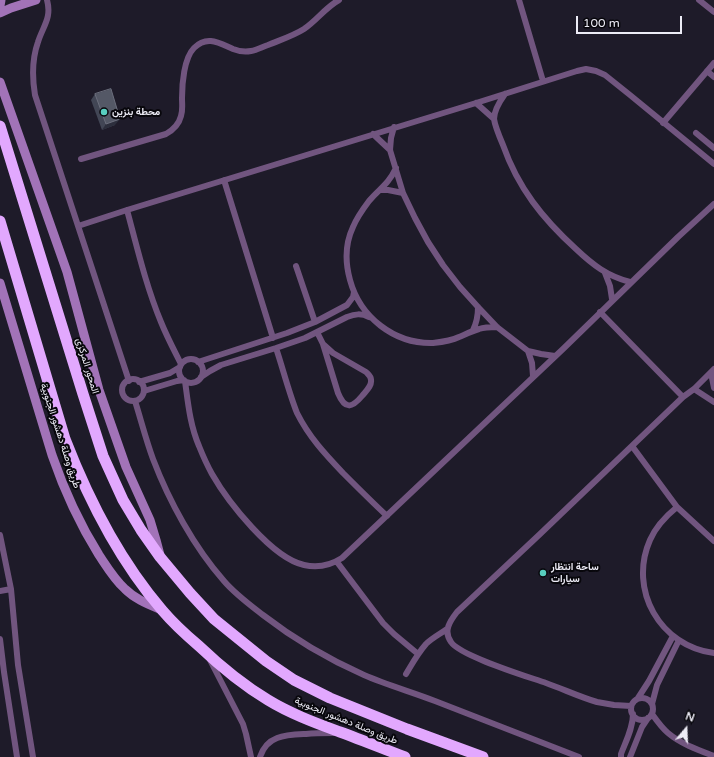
<!DOCTYPE html>
<html>
<head>
<meta charset="utf-8">
<style>
	body { margin:0 }
	#map { position:relative; width:714px; height:757px; overflow:hidden; background:#1e1b29; font-family:"Varela Round",sans-serif }
	canvas { display:block }
	.north { position:absolute; left:666px; top:709px; width:40px; height:40px; -webkit-text-stroke:3px #08070c; paint-order:stroke; rotate:19deg; font-size:11px; font-weight:700; line-height:16px; text-align:center; color:#edecf6 }
	.north::after { content:''; display:block; margin:auto; width:14px; height:18px; background:#edecf6; clip-path:polygon(50% 0,100% 100%,50% 72%,0 100%) }
	.scale { position:absolute; left:576px; top:16px; width:106px; height:18px; box-sizing:border-box; border:2px solid #edecf6; border-top:0; padding-left:5px; font-size:12px; line-height:14px; white-space:nowrap; color:#edecf6; -webkit-text-stroke:3px #08070c; paint-order:stroke }
</style>
</head>
<body>
<div id="map">
<canvas width="714" height="757"></canvas>
<div class="north">N</div>
<div class="scale">100 m</div>
</div>
<script>
const ctx = document.querySelector('canvas').getContext('2d');
ctx.lineJoin = 'round';
function strokePath(path, color, width, dash) {
  ctx.strokeStyle = color;
  ctx.lineWidth = width;
  ctx.lineCap = dash ? 'butt' : 'round';
  ctx.setLineDash(dash || []);
  ctx.stroke(path);
}
function fill(path, color) {
  ctx.fillStyle = color;
  ctx.fill(path, 'evenodd');
}
function write(font, color, halo, rows, align = 'center') {
  ctx.font = font + ' "Varela Round",Vazirmatn,sans-serif';
  ctx.lineWidth = 4;
  ctx.setLineDash([]);
  ctx.textBaseline = 'middle';
  ctx.strokeStyle = halo;
  ctx.fillStyle = color;
  for (const [text, x, y, turn = 0] of rows) {
    ctx.save();
    ctx.translate(x, y);
    ctx.rotate((+turn || 0) * Math.PI / 180);
    ctx.textAlign = isNaN(turn) ? turn : align;
    if (halo) ctx.strokeText(text, 0, 0);
    ctx.fillText(text, 0, 0);
    ctx.restore();
  }
}
const street = new Path2D(`
	M47,0C52,18 43,26 38,42C32,59 32,77 35,95L129,381
	M519,0L543,81
	M699,0L714,12
	M707,71L714,77
	M505,94C500,101 494,110 494,119C495,126 500,138 503,145C518,188 543,219 576,249C593,265 607,276 630,282
	M476,103L494,119
	M663,123L714,63
	M394,127L391,138L390,150L403,193L415,218L428,242L443,265L460,287L478,307L497,327L528,351L541,354L555,356
	M696,133L714,148
	M373,134L390,150
	M81,159L166,134C173,130 179,124 181,116C183,110 182,104 182,98C182,84 184,58 194,48C207,35 219,43 233,49C238,51 245,52 251,51C257,50 262,47 268,45C280,40 293,36 304,29C317,20 326,7 339,0
	M396,168C388,185 380,188 369,201C363,209 357,217 353,227C345,244 345,262 350,280C360,317 394,344 433,343C442,342 451,341 459,337C466,334 472,331 479,329C485,327 491,327 497,327
	M224,180L273,338
	M381,190H388L403,193
	M127,210C137,247 146,286 161,322C167,337 174,350 181,364
	M78,226L127,210L476,103L577,71L586,69L596,71L605,75L630,95L714,164
	M296,266L315,322
	M605,273L610,286L612,299
	M600,312L683,397
	M473,330C477,322 478,316 478,307
	M317,332L323,344L333,353L366,372C369,375 371,376 371,380C372,386 366,391 362,396C352,408 345,410 338,393L323,344
	M276,348C283,369 289,393 297,413C309,437 325,454 343,473C358,488 372,502 387,516
	M528,351L532,363L533,376
	M179 371a12 12 0 1 1 24 0a12 12 0 1 1-24 0Z
	M198,362L287,333L315,322L347,305L353,297L354,292
	M711,373L714,388
	M201,377L210,371L221,365L276,348L305,338L347,317C355,314 361,313 369,317
	M122 390a11 11 0 1 1 22 0a11 11 0 1 1-22 0Z
	M185,381C188,403 190,425 199,446C203,456 207,465 212,474C228,502 272,558 304,565C317,568 331,565 342,558L563,349L678,237L714,204
	M139,382L170,373L180,367
	M694,389L714,402
	M144,391L177,381L184,380
	M135,401C141,420 146,440 153,459C169,501 194,547 224,581C235,594 250,605 263,615C294,639 328,659 364,675C387,685 412,692 435,701C483,720 531,738 579,757
	M632,446L677,507L714,541
	M677,507C666,516 656,526 650,540C628,590 660,646 714,653
	M0,535L11,589L18,665L33,757
	M337,562L383,623L394,634L418,654
	M0,591L11,589
	M0,639L4,672L17,757
	M210,660L243,724L246,734L251,757
	M406,674C412,664 418,653 426,644C432,638 440,634 447,629
	M631 709a11 11 0 1 1 22 0a11 11 0 1 1-22 0Z
	M638,698L649,681L673,636
	M652,704L657,685L679,640
	M631,706L614,705L597,702C580,697 563,689 546,683C526,676 460,656 451,642C443,631 450,621 457,612L539,535L683,397L694,389L714,369
	M652,714C657,721 662,728 668,733C681,744 698,750 714,756
	M260,757C267,735 286,735 306,734C315,733 325,733 334,733
	M621,757V754C626,741 633,728 633,714
	M630,757L642,727L648,718`);
const secondary = new Path2D(`
	M0,6L1,0
	M0,13L11,8L36,0
	M0,82L67,272L99,390L126,467L150,520L156,540L160,555
	M0,283L52,455C64,490 79,523 99,555C107,567 114,579 125,589C135,599 148,604 162,610`);
const highway = new Path2D(`
	M0,126L83,394L103,456L123,500L141,530L160,557L190,593L214,619L266,661L294,680L330,698L407,729L483,757
	M0,221L65,439C89,501 119,560 162,610C173,623 186,635 199,646C220,666 243,685 268,700C291,714 316,723 340,732C362,740 384,749 405,757`);
const wall = new Path2D(`
	M95,94L115,125L102,130L91,100Z`);
const shadedWall = new Path2D(`
	M120,119L115,125L102,130L106,124Z`);
const building = new Path2D(`
	M111,89L120,119L106,124L95,94Z`);
const markers = [
	[104,112,4,"#58cebf"],
	[543,573,4,"#58cebf"]
];
const poiNames = [
	["محطة بنزين",112,112],
	["ساحة انتظار",551,567],
	["سيارات",551,579]
];
const streetNames = [
	["المحور المركزى",87,366,73],
	["طريق وصلة دهشور الجنوبية",60,436,72],
	["طريق وصلة دهشور الجنوبية",346,721,22]
];
strokePath(street, '#71557f', 6);
strokePath(secondary, '#a273b8', 9);
strokePath(highway, '#e2a8fe', 11);
fill(wall, '#424655');
fill(shadedWall, '#2c2e3c');
fill(building, '#545866');
strokePath(building, '#6c6f7d', 1);
for (const [x, y, r, color] of markers) {
  const dot = new Path2D();
  dot.arc(x, y, r, 0, 2 * Math.PI);
  ctx.fillStyle = color;
  ctx.fill(dot);
  strokePath(dot, '#08070c', 1.5);
}
write('bold 10px', '#edecf6', '#08070c', poiNames, 'left');
write('10px', '#edecf6', '#08070c', streetNames);
</script>
</body>
</html>
